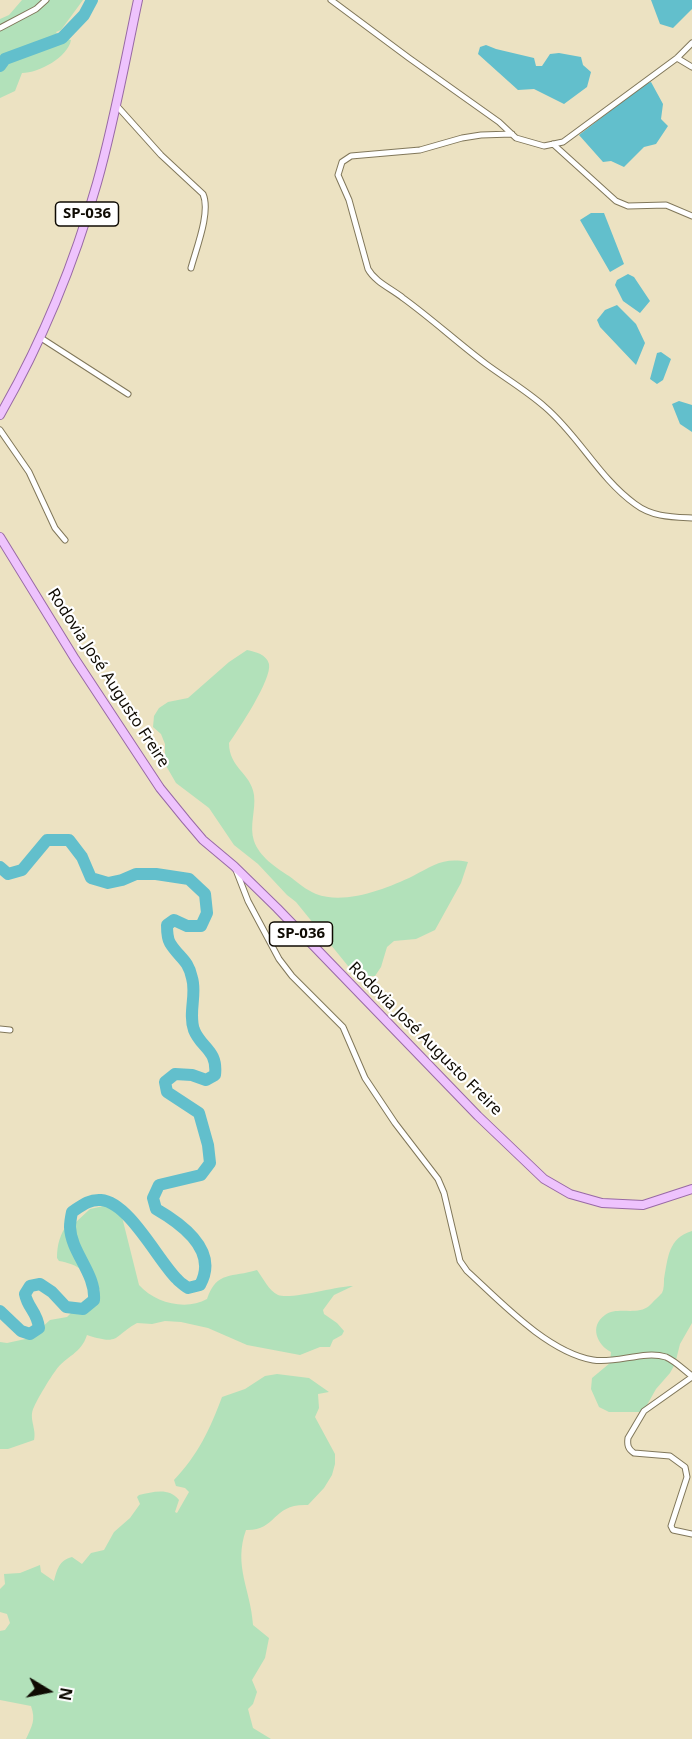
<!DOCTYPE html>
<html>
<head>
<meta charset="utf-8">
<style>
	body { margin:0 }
	#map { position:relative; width:692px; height:1739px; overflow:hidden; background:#ece2c2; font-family:"Noto Sans",sans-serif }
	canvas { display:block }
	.north { position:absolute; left:18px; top:1661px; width:60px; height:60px; -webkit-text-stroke:4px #fff; paint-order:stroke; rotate:100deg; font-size:16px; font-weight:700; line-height:24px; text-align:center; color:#0f0b03 }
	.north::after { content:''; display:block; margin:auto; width:21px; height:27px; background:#0f0b03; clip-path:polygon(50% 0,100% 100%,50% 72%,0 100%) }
</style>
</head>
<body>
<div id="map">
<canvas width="692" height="1739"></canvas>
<div class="north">N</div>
</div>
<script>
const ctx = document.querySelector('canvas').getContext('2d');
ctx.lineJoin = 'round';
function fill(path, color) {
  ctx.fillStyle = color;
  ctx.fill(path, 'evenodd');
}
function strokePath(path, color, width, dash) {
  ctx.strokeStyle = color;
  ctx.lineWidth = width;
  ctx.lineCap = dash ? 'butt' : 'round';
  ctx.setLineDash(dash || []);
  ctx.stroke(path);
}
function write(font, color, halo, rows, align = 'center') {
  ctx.font = font + ' "Noto Sans",sans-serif';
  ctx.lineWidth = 4.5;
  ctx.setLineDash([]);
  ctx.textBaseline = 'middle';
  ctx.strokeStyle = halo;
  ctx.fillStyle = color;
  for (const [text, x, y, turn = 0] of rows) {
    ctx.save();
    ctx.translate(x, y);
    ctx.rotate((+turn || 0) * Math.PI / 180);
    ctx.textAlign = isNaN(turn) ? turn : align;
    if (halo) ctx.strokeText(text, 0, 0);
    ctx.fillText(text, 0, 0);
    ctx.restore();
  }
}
const green = new Path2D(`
	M22,0H83L61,30L56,32L59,37L71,40C68,57 39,73 22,73L15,91L0,98V19L9,15Z
	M247,650C256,652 266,654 269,664C272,679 239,729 229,743C229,768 251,773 254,795C256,810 249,826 254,841C259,856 276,868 289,876C297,882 306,890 316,894C345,905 386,889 413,876C434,865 444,857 468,862L461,883L435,930L416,939L394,941L387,947L381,967L375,976H365L348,966L296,902L287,895L258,864L234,845L209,808L176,783L165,764V744L161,734L153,727L154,716L159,708L168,702L188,698L229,662Z
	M113,1204L122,1217L139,1285C155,1303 186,1311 207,1299C217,1270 232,1278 257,1270C263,1278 269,1291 278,1295C291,1300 337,1286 353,1286L334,1295L323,1310L324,1314L337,1323L344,1331L342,1335L333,1340L330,1347H320L300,1355L247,1345L208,1328L181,1322L165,1321L152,1324L137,1323C113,1336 121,1346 87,1335C81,1354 66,1356 56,1370C50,1378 38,1398 34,1407C28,1418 37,1429 34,1440L8,1449H0V1342L7,1343L30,1338L50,1320L67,1317L74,1310L83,1309L98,1301L100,1291C95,1275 75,1263 59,1261L57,1258C57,1245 60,1234 68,1223L76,1222L90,1209Z
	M692,1231V1323L680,1344L675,1364L670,1373L656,1389L647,1405L640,1412H609L599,1407L591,1389L592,1378L610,1363L611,1352C597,1345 589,1326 605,1315C617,1306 637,1316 649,1306C652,1303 659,1296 662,1293C664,1289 664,1283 664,1279C668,1258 668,1238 692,1231Z
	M277,1374L309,1378L329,1392L318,1394L319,1408L315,1417L335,1454V1464L332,1475L324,1488L308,1505C272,1503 277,1531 246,1530C233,1566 251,1590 253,1625L269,1638L265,1658L252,1680L257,1692L253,1704L248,1709L253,1728L271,1739H26C32,1726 36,1720 31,1706L0,1700V1631L5,1630L10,1623L7,1614L0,1612V1589L5,1584L4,1574L20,1573L40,1565L41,1572L54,1581C57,1570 59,1560 72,1557L82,1564L91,1553L104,1550L114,1532L130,1518L140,1504L137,1497L139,1495C153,1492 169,1487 179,1500L175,1512L177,1513L189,1492L185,1488L176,1486L174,1480C198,1455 210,1429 222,1397L245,1389L265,1376Z`);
const water = new Path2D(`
	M651,0H692V9L673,28L660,24Z
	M486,45L496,49L534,58L536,66H542L550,54L559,53L581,57L583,65L591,72L587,87L564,104L534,89L518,90L478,54L480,47Z
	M651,82L663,104L661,119L668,126L656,144L644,147L624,167L611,161L603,162L579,135L645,84Z
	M591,213H604L624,264L610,272L580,220Z
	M628,274L634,277L650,301L640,313L623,301L615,285L617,280Z
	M617,305L636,324L645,343L636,365L600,327L597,320L605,310Z
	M661,352L671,359L663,380L657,384L650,379L657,353Z
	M679,401L692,405V432L680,424L672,404Z`);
const river = new Path2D(`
	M0,66L5,59L62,38L84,15L92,0
	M0,867L8,874L22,870L47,840H69L82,857L91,878L108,883L122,880L136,874H156L189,879L205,894L207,913L201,926H187L174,920L167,925C167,931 167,938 170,943C179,958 188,959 192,978C197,994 188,1013 194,1030C201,1048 218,1050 215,1075L206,1080L192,1075L175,1074L165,1082L167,1092L199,1113L208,1145L210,1163L201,1175L159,1185L153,1198L156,1209C182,1224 219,1251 200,1285L188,1288C184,1285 180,1283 177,1279C159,1262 129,1202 101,1200C89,1199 81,1206 72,1212C71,1217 70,1222 70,1227C71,1253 96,1273 94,1300L83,1309L66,1307L52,1292L40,1284L30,1286L25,1294C28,1309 37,1311 39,1328L30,1334L21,1331L0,1311`);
const minor = new Path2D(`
	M331,0L409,58L499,122L516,138L544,146L563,142L677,58L692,43
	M0,28L36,9L46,0
	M677,58L692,67
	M117,106L161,155L203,194C211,212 196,249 191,268
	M512,134L481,135L462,138L420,150L351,156L342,162L338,175L349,200L368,269C375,282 392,289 403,298C432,319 458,343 486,364C505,378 527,391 545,407C579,436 599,478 635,504C652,517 672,517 692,518
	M553,144L616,201L628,206L666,205L692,216
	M41,338L128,394
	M0,430L29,472L55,528L65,540
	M236,870L248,901L279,959L292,976L343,1027L365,1078L395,1123L438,1179L444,1193L460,1261L467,1271C500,1301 547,1352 593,1360C616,1364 644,1350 666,1357C675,1361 684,1370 692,1376
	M0,1029L10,1030
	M692,1377L644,1411L628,1438C627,1445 628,1449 634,1453L670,1456L685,1467L687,1477L671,1526L673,1530L692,1534`);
const primary = new Path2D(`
	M0,415C42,342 74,264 97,183C114,123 125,61 138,0
	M0,537L75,659L160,788L186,820L203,840L234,866L277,908L478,1116L544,1179L570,1194L602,1203L643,1205L692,1189`);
const shields = [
	[87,214,63],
	[301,934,63]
];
const shieldNames = [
	["SP-036",87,214],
	["SP-036",301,934]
];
const streetNames = [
	["Rodovia José Augusto Freire",108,678,57],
	["Rodovia José Augusto Freire",425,1039,45]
];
fill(green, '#b2e1ba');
fill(water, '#62bfcc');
strokePath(river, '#62bfcc', 12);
strokePath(minor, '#80775a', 7);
strokePath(primary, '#9869a5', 10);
strokePath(minor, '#fff', 5);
strokePath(primary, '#eec3fd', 8);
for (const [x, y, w] of shields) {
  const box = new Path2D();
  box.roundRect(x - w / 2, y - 12, w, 24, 4.5);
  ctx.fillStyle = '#fff';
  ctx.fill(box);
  strokePath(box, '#0f0b03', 1.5);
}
write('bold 15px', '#0f0b03', null, shieldNames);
write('16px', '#0f0b03', '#fff', streetNames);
</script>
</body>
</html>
